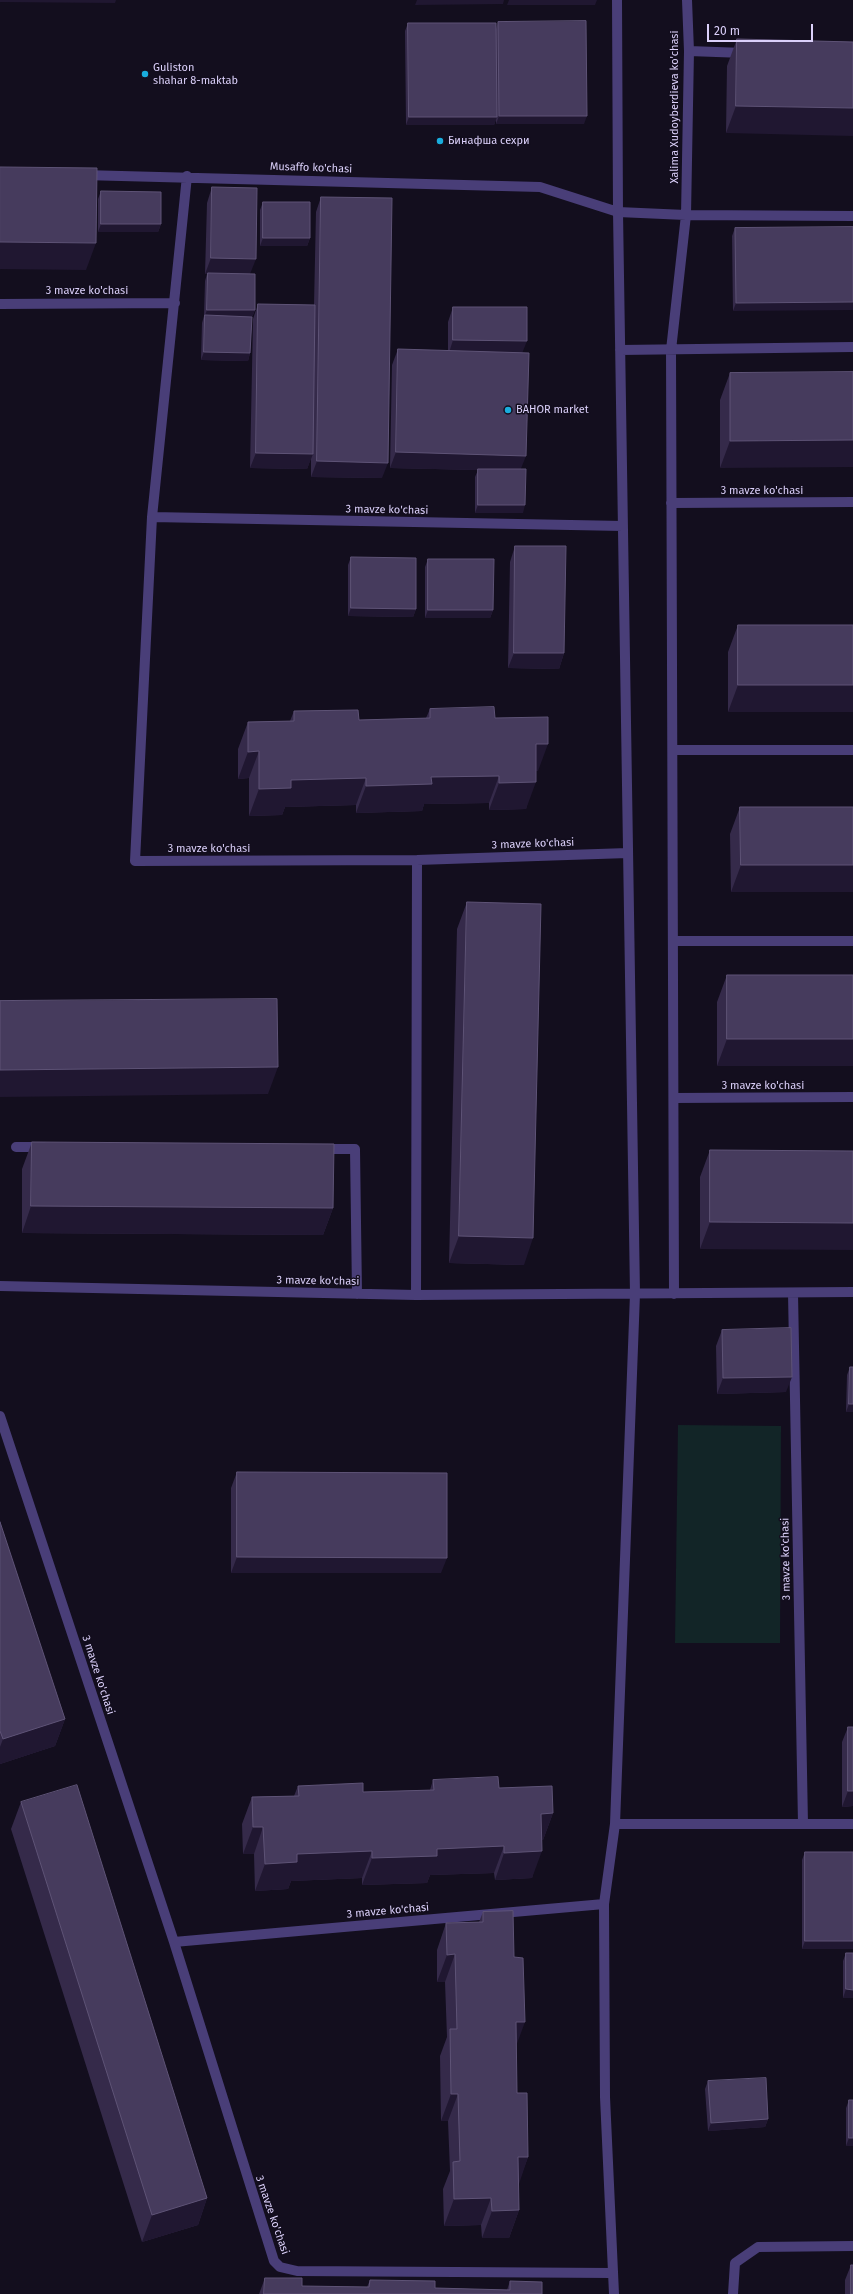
<!DOCTYPE html>
<html>
<head>
<meta charset="utf-8">
<style>
	body { margin:0 }
	#map { position:relative; width:853px; height:2294px; overflow:hidden; background:#130e1e; font-family:"Fira Sans",sans-serif }
	canvas { display:block }
	.scale { position:absolute; left:707px; top:24px; width:106px; height:18px; box-sizing:border-box; border:2px solid #dbd0fa; border-top:0; padding-left:5px; font-size:12px; line-height:14px; white-space:nowrap; color:#dbd0fa; -webkit-text-stroke:3px #130e1e; paint-order:stroke }
</style>
</head>
<body>
<div id="map">
<canvas width="853" height="2294"></canvas>
<div class="scale">20 m</div>
</div>
<script>
const ctx = document.querySelector('canvas').getContext('2d');
ctx.lineJoin = 'round';
function fill(path, color) {
  ctx.fillStyle = color;
  ctx.fill(path, 'evenodd');
}
function strokePath(path, color, width, dash) {
  ctx.strokeStyle = color;
  ctx.lineWidth = width;
  ctx.lineCap = dash ? 'butt' : 'round';
  ctx.setLineDash(dash || []);
  ctx.stroke(path);
}
function write(font, color, halo, rows, align = 'center') {
  ctx.font = font + ' "Fira Sans",sans-serif';
  ctx.lineWidth = 3;
  ctx.setLineDash([]);
  ctx.textBaseline = 'middle';
  ctx.strokeStyle = halo;
  ctx.fillStyle = color;
  for (const [text, x, y, turn = 0] of rows) {
    ctx.save();
    ctx.translate(x, y);
    ctx.rotate((+turn || 0) * Math.PI / 180);
    ctx.textAlign = isNaN(turn) ? turn : align;
    if (halo) ctx.strokeText(text, 0, 0);
    ctx.fillText(text, 0, 0);
    ctx.restore();
  }
}
const green = new Path2D(`
	M678,1425L781,1426L780,1643H675Z`);
const street = new Path2D(`
	M689,51L744,53
	M83,175L540,187L618,212L686,215L853,216
	M187,176L152,517L623,526
	M0,304L175,303
	M620,350L853,347
	M671,503L853,502
	M152,517L135,861L417,860L628,853
	M673,750H853
	M673,941H853
	M674,1098L853,1097
	M16,1147H43
	M321,1149H355L357,1294
	M0,1286L416,1295L853,1292
	M793,1293L803,1824
	M674,1294L671,350L686,215L689,51L687,0
	M416,1295L417,860
	M0,1416L174,1942L274,2261L280,2267L297,2271L612,2273
	M615,1824H853
	M174,1942L604,1904
	M614,2294L605,2097L604,1904L615,1824L635,1294L618,212L617,0
	M733,2294L735,2263L758,2247L853,2246`);
const wall = new Path2D(`
	M498,22L584,124H496V119L494,125H406L405,31L408,23L496,29Z
	M737,39L853,42L726,133L727,66Z
	M212,187L250,274L255,310L252,317L250,353L248,361L201,360L202,323L204,316L205,281L207,274H205L207,203Z
	M101,191L161,224L158,232H98V199Z
	M321,197L382,478L311,477V458L307,469L250,468L253,319L258,304L314,305L316,212Z
	M263,202L310,238L307,246H260V210Z
	M853,227L733,311L732,236L735,228Z
	M453,307L522,353L521,469L523,513H475V477L478,470L390,468L392,365L398,349L448,351V322Z
	M853,372L720,468V400L730,373Z
	M515,546L564,653L559,669L508,668L510,562Z
	M351,557L416,609L413,617L348,616V565Z
	M428,559L493,610L490,618H425V567Z
	M738,625H853L728,712V652Z
	M430,709L495,718L538,771H536L526,809L489,810V803L424,804L422,811L356,813V805L285,807L282,815L249,816V778L238,779V749L248,722L290,721L294,711L359,720L426,718Z
	M740,807L853,892H731L730,834Z
	M467,902L524,1265L449,1263L457,929Z
	M727,975H853L717,1066V1002Z
	M32,1142L333,1208L323,1235L22,1233V1169Z
	M710,1150L853,1151L700,1249V1177Z
	M722,1330L786,1392L717,1394L716,1346Z
	M850,1367L853,1412H846L847,1375Z
	M237,1472L441,1573H231V1488Z
	M0,1522L65,1719L55,1746L0,1764Z
	M848,1727H853V1806L842,1807V1742Z
	M433,1780L499,1788L553,1813L543,1840H542L532,1878L495,1880L494,1873L430,1875L427,1883L362,1885V1878L291,1881L288,1889L255,1891L254,1854H243L242,1824L252,1797L294,1796L298,1786L363,1792L430,1790Z
	M21,1802L207,2198L198,2225L142,2242L11,1829Z
	M805,1852H853V1949H802V1860Z
	M483,1912L516,2046L517,2093L528,2157L518,2184L519,2210L509,2238H482L481,2225L444,2226L443,2189L450,2171L448,2121H441L440,2056L447,2037L445,1982H437V1950L446,1923L479,1922Z
	M846,1953L853,1998H843V1961Z
	M708,2081L768,2119L765,2127L708,2131L705,2089Z
	M849,2100L853,2146H846V2108Z
	M851,2265L853,2294H845V2280Z
	M265,2278L302,2286L367,2287L370,2280L435,2288L507,2290L510,2281L542,2294H259Z`);
const shadedWall = new Path2D(`
	M0,0H116L115,3L0,2Z
	M417,0H504L503,4L415,5Z
	M509,0H597L595,5H507Z
	M736,106L853,108V136L726,133Z
	M499,116H587L584,124H496Z
	M409,117H497L494,125H406Z
	M101,224H161L158,232H98Z
	M263,238H310L307,246H260Z
	M0,242L96,243L86,270L0,269Z
	M211,258L256,259L250,274H205Z
	M853,302V310L733,311L736,303Z
	M207,310H255L252,318H204Z
	M453,340L527,341L521,356H448Z
	M204,352L250,353L248,361L201,360Z
	M853,440V467L720,468L730,441Z
	M396,452L526,456L520,471L390,468Z
	M256,453L313,454L307,469L250,468Z
	M317,461L388,463L382,478L311,477Z
	M478,505H525L523,513H475Z
	M351,608L416,609L413,617L348,616Z
	M428,610H493L490,618H425Z
	M514,653H564L559,669L508,668Z
	M738,685H853V712H728Z
	M536,744H548L538,771H526Z
	M259,751L249,778L238,779L248,752Z
	M499,776L489,803L424,804L422,811L356,813L366,786L431,777Z
	M366,778L356,805L285,807L282,815L249,816L259,789L291,780Z
	M536,782L526,809L489,810L499,783Z
	M741,865H853V892H731Z
	M727,1039H853V1066H717Z
	M278,1067L268,1094L0,1097V1070Z
	M31,1206L333,1208L323,1235L22,1233Z
	M710,1222L853,1223V1250L700,1249Z
	M459,1236L533,1238L524,1265L449,1263Z
	M792,1377L786,1392L717,1394L723,1378Z
	M849,1404H853V1412H846Z
	M237,1557L447,1558L441,1573H231Z
	M65,1719L55,1746L0,1764V1747L3,1739Z
	M848,1791H853V1806L842,1807Z
	M553,1813L543,1840L531,1841L541,1814Z
	M253,1827H263L254,1854H243Z
	M504,1846L494,1873L430,1875L427,1883L362,1885L372,1858L437,1849Z
	M372,1851L362,1878L291,1881L288,1889L255,1891L265,1864L297,1854Z
	M542,1851L532,1878L495,1880L504,1853Z
	M805,1941H853V1949H802Z
	M455,1954L445,1982H437L447,1955Z
	M846,1989L853,1990V1998H843Z
	M516,2022H525L515,2049Z
	M451,2094H458L448,2121H441Z
	M768,2119L765,2127L708,2131L711,2123Z
	M849,2138H853V2146H846Z
	M518,2157H528L519,2184H508Z
	M207,2198L198,2225L142,2242L152,2215Z
	M491,2198L481,2225L444,2226L454,2199Z
	M519,2210L509,2238H482L492,2211Z`);
const building = new Path2D(`
	M586,21L587,116H499L498,22Z
	M408,23H496L497,117H409Z
	M737,39L853,42V108L736,106Z
	M0,167L97,168L96,243L0,242Z
	M212,187L257,188L256,259L211,258Z
	M101,191L161,192V224H101Z
	M321,197L392,198L388,463L317,461Z
	M263,202H310V238H263Z
	M853,227V302L736,303L735,228Z
	M208,273L255,274V310H207Z
	M258,304L315,305L313,454L256,453Z
	M453,307H527V341L453,340Z
	M205,315L252,317L250,353L204,352Z
	M398,349L529,353L526,456L396,452Z
	M853,372V440L730,441V373Z
	M478,469H526L525,505H478Z
	M515,546H566L564,653H514Z
	M351,557L416,558V609L351,608Z
	M428,559H494L493,610H428Z
	M738,625H853V685H738Z
	M494,707L495,718L548,717V744H536V782L499,783V776L431,777L432,784L366,786V778L291,780V788L259,789V751L248,752V722L294,721V711L358,710L359,720L430,718V709Z
	M740,807H853V865H741Z
	M467,902L541,904L533,1238L459,1236Z
	M727,975H853V1039H727Z
	M277,999L278,1067L0,1070V1001Z
	M32,1142L334,1144L333,1208L31,1206Z
	M710,1150L853,1151V1223L710,1222Z
	M791,1328L792,1377L723,1378L722,1330Z
	M850,1367H853V1404H849Z
	M237,1472L447,1473V1558L237,1557Z
	M0,1522L65,1719L3,1739L0,1731Z
	M848,1727H853V1791H848Z
	M498,1777L499,1788L552,1786L553,1813L541,1814L542,1851L504,1853V1846L437,1849V1856L372,1858V1851L297,1854V1862L265,1864L263,1827H253L252,1797L299,1796L298,1786L363,1783V1792L434,1790L433,1780Z
	M77,1785L207,2198L152,2215L21,1802Z
	M805,1852H853V1941H805Z
	M513,1911L514,1957L523,1958L525,2022H516L517,2093H527L528,2157H518L519,2210L492,2211L491,2198L454,2199L453,2162L460,2161L458,2094H451L450,2029H457L455,1954L447,1955L446,1923L483,1922V1912Z
	M846,1953H853V1990L846,1989Z
	M766,2078L768,2119L711,2123L708,2081Z
	M849,2100H853V2138H849Z
	M851,2265H853V2294H851Z
	M265,2278H302V2286L369,2287L370,2280L435,2281V2288L510,2290V2281L542,2282V2294H264Z`);
const markers = [
	[145,74,4,"#19addd"],
	[440,141,4,"#19addd"],
	[508,410,4,"#19addd"]
];
const poiNames = [
	["Guliston",153,68],
	["shahar 8-maktab",153,81],
	["Бинафша сехри",448,141],
	["BAHOR market",516,410]
];
const streetNames = [
	["Xalima Xudoyberdieva ko'chasi",675,107,-90],
	["Musaffo ko'chasi",311,168,2],
	["3 mavze ko'chasi",87,291],
	["3 mavze ko'chasi",762,491],
	["3 mavze ko'chasi",387,510,1],
	["3 mavze ko'chasi",533,844,-2],
	["3 mavze ko'chasi",209,849],
	["3 mavze ko'chasi",763,1086],
	["3 mavze ko'chasi",318,1281,1],
	["3 mavze ko'chasi",786,1559,-91],
	["3 mavze ko'chasi",98,1675,72],
	["3 mavze ko'chasi",388,1911,-5],
	["3 mavze ko'chasi",272,2215,71]
];
fill(green, '#122527');
strokePath(street, '#493e78', 10);
fill(wall, '#352a4a');
fill(shadedWall, '#201731');
fill(building, '#463b5d');
strokePath(building, '#5e5376', 1);
for (const [x, y, r, color] of markers) {
  const dot = new Path2D();
  dot.arc(x, y, r, 0, 2 * Math.PI);
  ctx.fillStyle = color;
  ctx.fill(dot);
  strokePath(dot, '#130e1e', 1.5);
}
write('11px', '#dbd0fa', '#130e1e', poiNames, 'left');
write('11px', '#dbd0fa', '#130e1e', streetNames);
</script>
</body>
</html>
